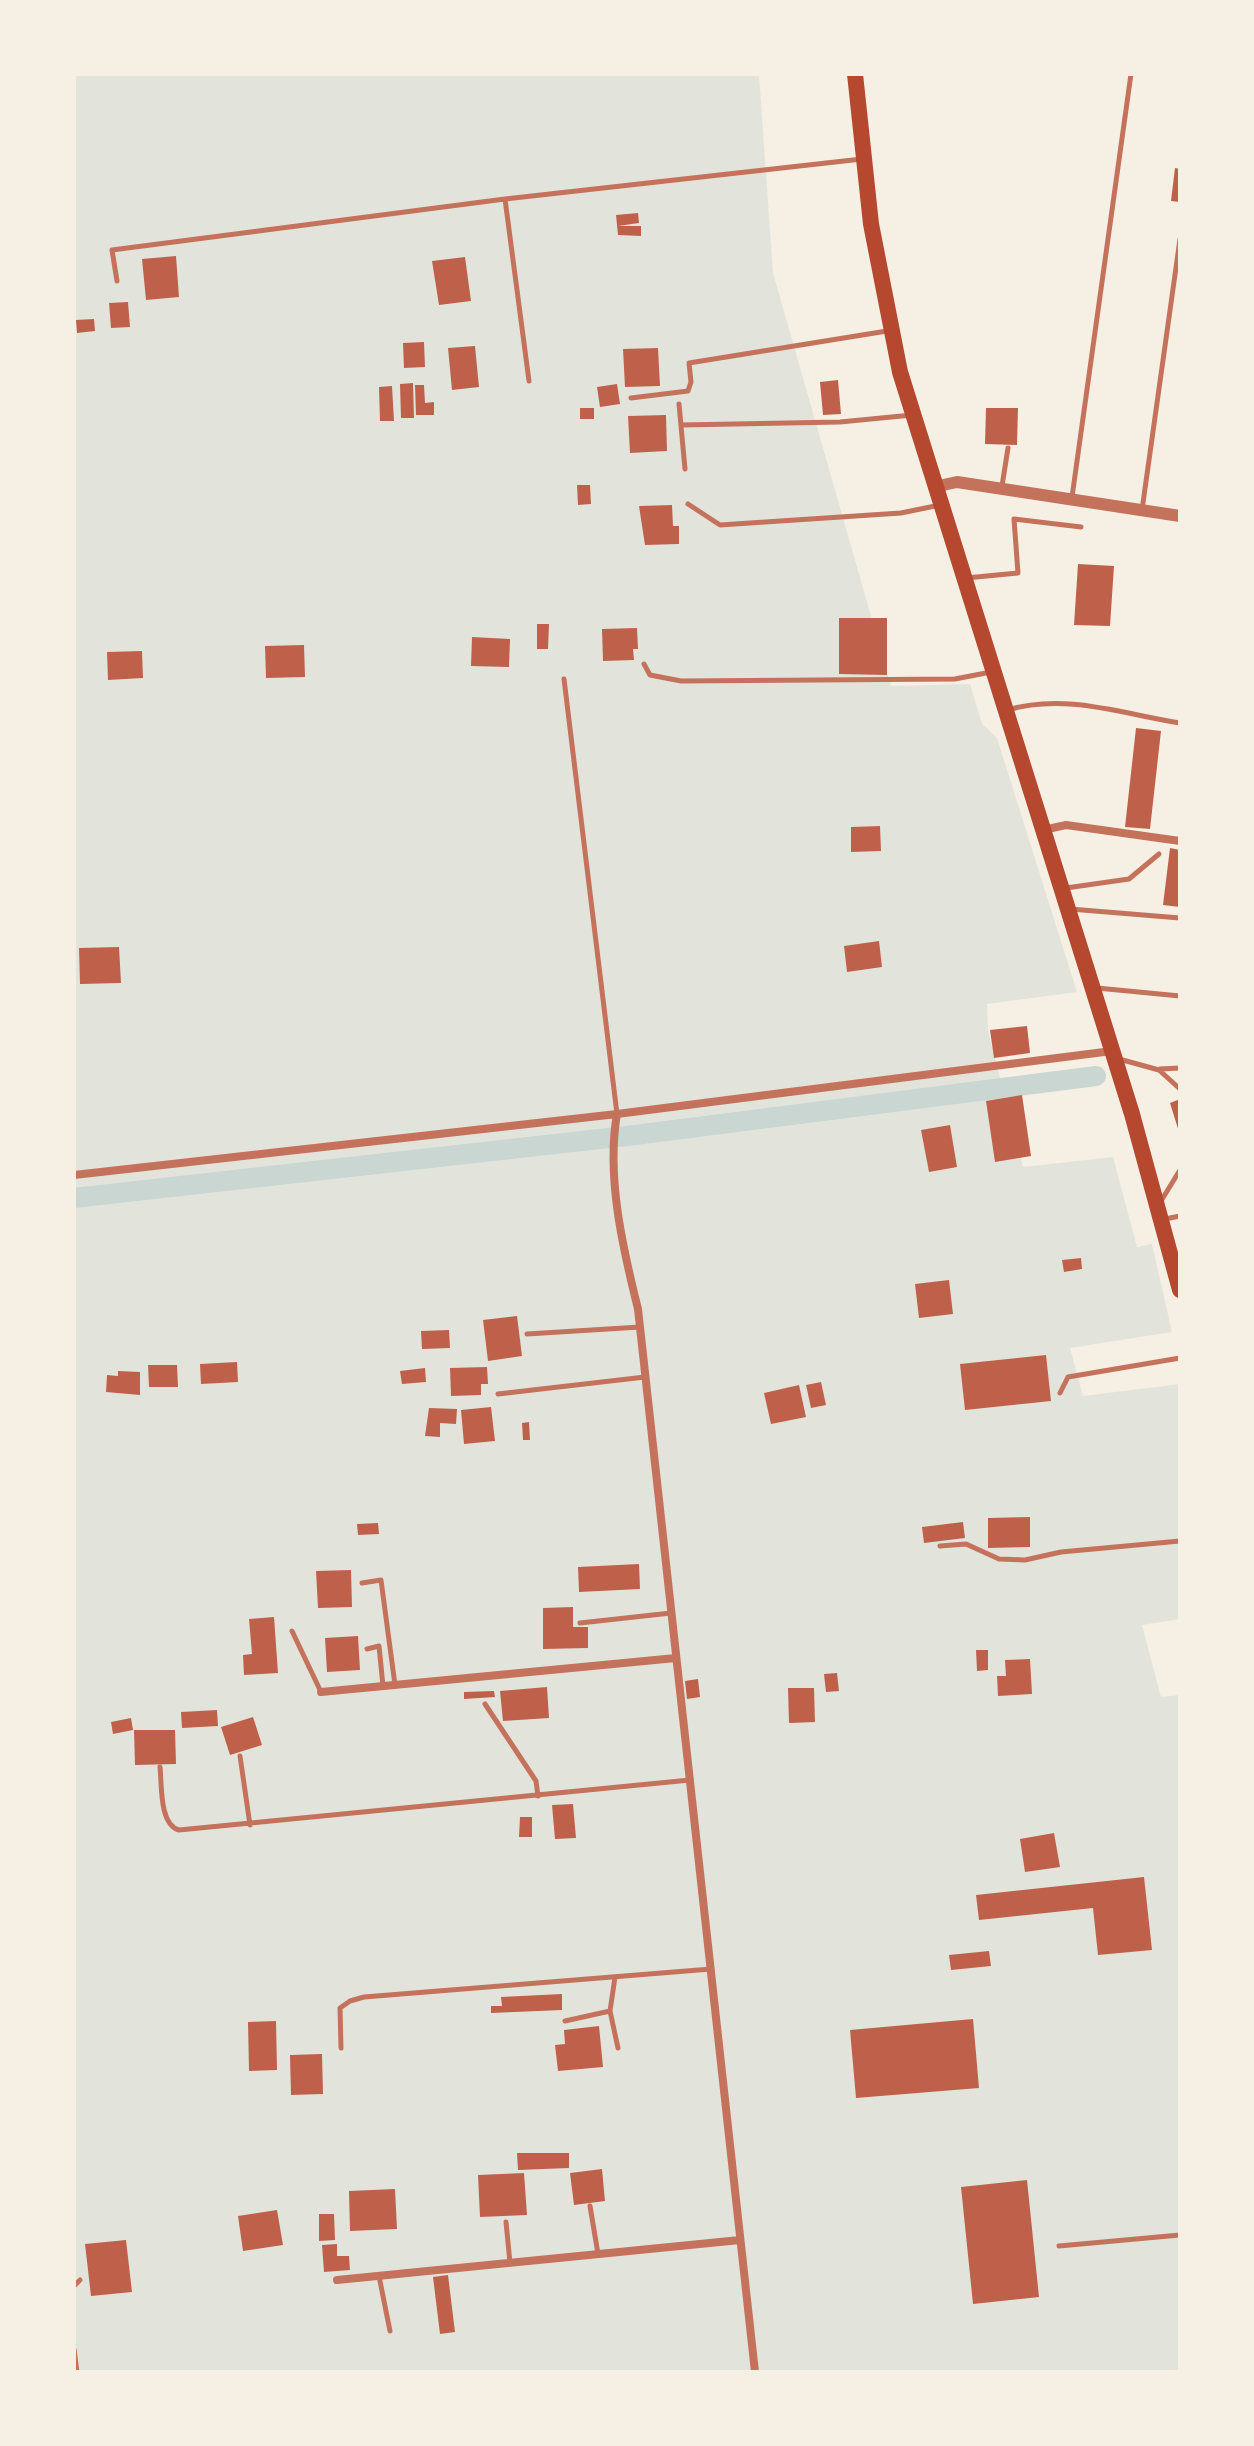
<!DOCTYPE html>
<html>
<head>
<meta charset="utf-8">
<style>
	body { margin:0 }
	#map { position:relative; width:1254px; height:2446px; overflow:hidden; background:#f6efe4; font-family:Poppins,sans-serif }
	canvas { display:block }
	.frame { position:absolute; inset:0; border:76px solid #f6efe4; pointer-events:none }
</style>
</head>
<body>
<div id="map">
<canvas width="1254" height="2446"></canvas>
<div class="frame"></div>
</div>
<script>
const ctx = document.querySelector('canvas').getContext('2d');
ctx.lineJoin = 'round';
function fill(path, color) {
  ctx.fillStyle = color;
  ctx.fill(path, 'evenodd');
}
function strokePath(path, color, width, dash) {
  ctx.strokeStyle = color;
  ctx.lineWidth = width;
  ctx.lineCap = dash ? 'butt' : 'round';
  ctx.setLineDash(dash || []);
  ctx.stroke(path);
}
const green = new Path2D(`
	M74,74H759L773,273L891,686L970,684L982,724L997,738L1077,992L987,1004L988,1031L1023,1167L1113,1157L1137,1247L1152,1244L1172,1332L1070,1348L1083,1396L1180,1384V1619L1142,1625L1161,1697L1180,1695V2372H74Z`);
const canal = new Path2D(`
	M74,1198L635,1135L1096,1076`);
const building = new Path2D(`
	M1175,168L1180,169V202L1171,201Z
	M638,213L639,223L618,226H641V236L618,235L616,215Z
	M176,256L179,297L146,300L142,259Z
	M465,257L471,301L439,305L432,261Z
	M128,302L130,327L111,328L109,303Z
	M94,319L95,331L77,333L76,320Z
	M424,342L425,367L404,368L403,343Z
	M475,346L479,387L452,390L448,348Z
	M658,348L660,386L625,387L623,349Z
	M838,380L841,414L823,415L820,382Z
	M413,383L414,418H401L400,384Z
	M617,384L620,404L600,407L597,387Z
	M415,385H424L425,403L434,402V415H416Z
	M392,386L394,421H380L379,387Z
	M580,408H594V419H580Z
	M986,408H1018L1017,445L985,444Z
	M666,415L667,451L630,453L628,416Z
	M577,485H590L591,504L578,505Z
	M672,505L673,526H679V544L645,545L639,506Z
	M1078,564L1114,566L1110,626L1074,625Z
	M839,618H887V675L839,674Z
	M537,624H549L548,649H537Z
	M637,628L638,649H633L634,660L603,661L602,629Z
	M472,637L510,639L509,667L471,666Z
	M304,645L305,677L266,678L265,646Z
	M142,651L143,678L108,680L107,652Z
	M1136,728L1161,731L1150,829L1125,827Z
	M880,826L881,851L851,852V827Z
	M1170,848L1180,850V907L1163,905Z
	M879,941L882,967L847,972L844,946Z
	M119,947L121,983L80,984L79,948Z
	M1027,1026L1030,1053L994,1058L990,1030Z
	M1022,1095L1031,1156L995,1162L986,1101Z
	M1180,1099V1132H1179L1170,1103Z
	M950,1125L957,1167L929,1172L921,1130Z
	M1081,1258L1082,1269L1064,1272L1062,1260Z
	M949,1280L953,1314L919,1318L915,1284Z
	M517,1316L522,1356L488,1361L483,1320Z
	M449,1330L450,1348L422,1349L421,1331Z
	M1046,1355L1051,1401L965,1410L960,1364Z
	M237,1362L238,1382L201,1384L200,1364Z
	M148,1365H177L178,1387H149Z
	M487,1367L488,1384H481V1395L451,1396L450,1368Z
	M425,1368L426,1382L402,1384L400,1371Z
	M118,1371L140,1372V1395L106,1392L107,1375L118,1376Z
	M821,1382L826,1405L811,1408L806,1385Z
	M799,1385L806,1417L771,1424L764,1393Z
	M491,1407L495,1441L464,1444L461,1410Z
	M429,1408L457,1409L456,1424L440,1423V1437L425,1436Z
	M529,1422L530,1440H523L522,1423Z
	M1030,1517V1547L988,1548V1518Z
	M963,1522L965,1538L924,1543L922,1527Z
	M378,1523L379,1534L358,1535L357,1524Z
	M639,1564L640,1589L579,1592L578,1567Z
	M351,1570L352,1607L318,1608L316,1571Z
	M573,1607V1627H588V1648L543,1649V1608Z
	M274,1617L278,1673L244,1675L243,1655L252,1654L249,1619Z
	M358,1636L360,1670L327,1672L325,1638Z
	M976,1650H988V1670L977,1671Z
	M1030,1659L1032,1694L998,1696L997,1676H1006L1005,1660Z
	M837,1673L839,1691L826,1692L824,1674Z
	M698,1679L700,1697L687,1699L685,1681Z
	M547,1687L549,1718L503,1721L500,1691Z
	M788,1688H814L815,1722L789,1723Z
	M494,1691L495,1697L464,1699V1692Z
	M217,1710L218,1726L182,1728L181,1712Z
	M253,1717L262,1745L230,1755L221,1727Z
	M131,1718L133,1730L113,1734L111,1722Z
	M134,1730H175L176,1764L135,1765Z
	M573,1804L576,1838L555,1839L552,1805Z
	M520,1817H532V1837H519Z
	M1054,1833L1060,1867L1025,1872L1020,1839Z
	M1144,1877L1152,1950L1098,1955L1093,1908L979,1920L976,1895Z
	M989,1951L991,1966L951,1970L949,1955Z
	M562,1994V2010L491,2013V2006H502L501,1997Z
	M973,2019L979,2088L856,2098L850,2030Z
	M276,2021L277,2070L249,2071L248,2022Z
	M599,2026L603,2067L558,2071L555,2045L565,2044L564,2030Z
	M322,2054L323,2094L291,2095L290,2055Z
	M517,2153H569V2168L518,2170Z
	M602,2169L605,2201L574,2205L570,2173Z
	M524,2173L527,2215L480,2217L478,2175Z
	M1027,2180L1039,2297L973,2304L961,2187Z
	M395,2189L397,2229L350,2231L349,2191Z
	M277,2210L283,2245L243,2251L238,2216Z
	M319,2214H334L335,2240L319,2241Z
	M126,2240L132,2292L91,2296L85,2244Z
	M337,2244V2256H349L350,2270L324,2272L322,2245Z
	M448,2275L455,2332L440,2334L433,2277Z`);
const service = new Path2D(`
	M505,199L529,381
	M117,281L112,250L505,199L862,159
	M631,398L688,391L691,382L689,363L887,331
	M679,404L685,469
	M681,425L840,422L912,415
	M1002,486L1008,448
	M1072,497L1131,74
	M688,504L720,525L901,513L940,505
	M1142,510L1180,239
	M966,578L1018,573L1014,519L1081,527
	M644,664L650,675L681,681L955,679L991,672
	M564,679L617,1114
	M1008,710C1065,693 1123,714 1180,723
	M1066,888L1129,879L1159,854
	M1070,909L1180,918
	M1097,988L1180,996
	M1119,1059L1159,1070L1180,1089
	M1160,1069L1180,1068
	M1161,1201L1180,1170
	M1165,1219L1180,1216
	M527,1334L640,1327
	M1060,1393L1068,1377L1180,1358
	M498,1394L645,1377
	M940,1546L966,1544L999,1559L1025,1560L1061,1552L1180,1541
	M362,1583L381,1580L395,1685
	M580,1623L671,1613
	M292,1631L321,1692
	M367,1649L379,1646L383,1686
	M485,1704L536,1781L538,1796
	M240,1756L250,1825
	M160,1767C162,1785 159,1824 179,1830L690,1780
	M615,1977L610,2011L618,2048
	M565,2021L610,2011
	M341,2048L340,2008L350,2001L364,1997L711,1969
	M590,2206L598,2254
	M506,2222L510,2263
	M1059,2246L1180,2235
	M379,2276L390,2331
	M74,2286L80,2280
	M74,2349L77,2372`);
const minor = new Path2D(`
	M1043,830L1066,825L1180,841
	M617,1114C606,1176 623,1249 638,1309L755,2372
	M74,1175L617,1114L1112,1051
	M321,1692L676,1658
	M337,2280L740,2240`);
const tertiary = new Path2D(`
	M934,487L957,482L1180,516`);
const primary = new Path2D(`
	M855,74L871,224L900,372L1132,1114L1180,1290`);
fill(green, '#e2e4dc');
strokePath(canal, '#c9d6d2', 20);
fill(building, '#bf614a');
strokePath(service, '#c5725c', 5);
strokePath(minor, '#c5725c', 8);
strokePath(tertiary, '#c5725c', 12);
strokePath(primary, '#b5482f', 16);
</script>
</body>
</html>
